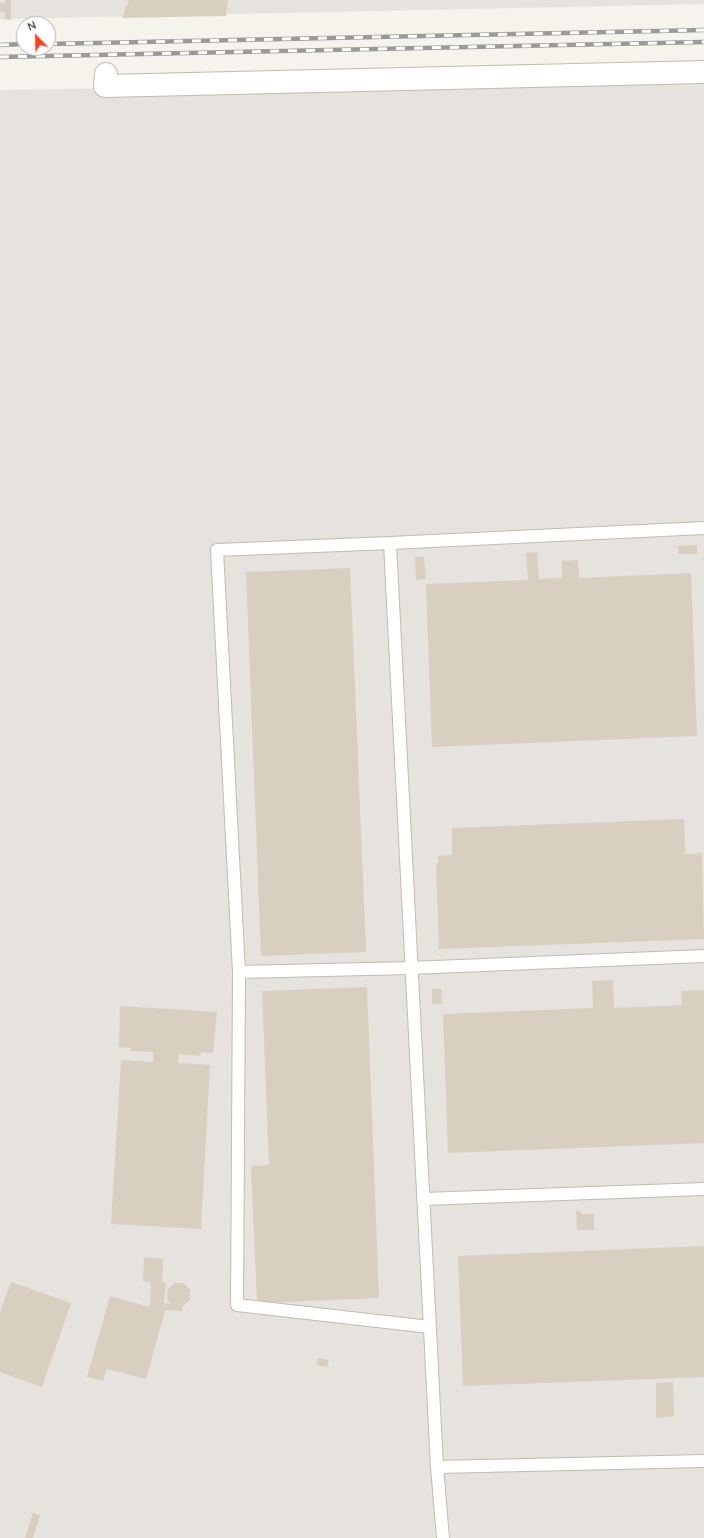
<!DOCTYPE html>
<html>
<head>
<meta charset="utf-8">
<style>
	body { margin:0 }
	#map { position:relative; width:704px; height:1538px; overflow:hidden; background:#f6f3ec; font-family:Quicksand,sans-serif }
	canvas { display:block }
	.north { position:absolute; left:16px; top:16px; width:40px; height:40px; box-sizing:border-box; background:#fff; border:1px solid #b7b4b0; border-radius:50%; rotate:337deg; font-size:11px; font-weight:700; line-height:16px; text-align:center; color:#4b4439 }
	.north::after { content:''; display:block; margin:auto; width:14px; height:18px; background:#fc3f1d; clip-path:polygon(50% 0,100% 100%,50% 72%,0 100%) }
</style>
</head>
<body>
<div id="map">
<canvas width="704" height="1538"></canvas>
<div class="north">N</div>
</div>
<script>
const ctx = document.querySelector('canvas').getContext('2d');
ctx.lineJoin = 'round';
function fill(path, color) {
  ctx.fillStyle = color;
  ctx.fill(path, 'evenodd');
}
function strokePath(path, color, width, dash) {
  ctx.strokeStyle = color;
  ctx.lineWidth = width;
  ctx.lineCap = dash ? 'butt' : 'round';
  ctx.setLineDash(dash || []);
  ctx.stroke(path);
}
const industrial = new Path2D(`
	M0,0H704V4L0,19Z
	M704,79V1538H0V90Z`);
const building = new Path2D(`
	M5,0H11V20L4,19L5,12H0V3H5Z
	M129,0H228L226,16L122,18Z
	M697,545V554H679L678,546Z
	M537,552L539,579L562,578V561L578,560L579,578L691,573L697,736L432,747L426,584L528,580L526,553Z
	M415,557H424L426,579L416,580Z
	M350,568L366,952L261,956L246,572Z
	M684,819L685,854L702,853L704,939L439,949L436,863H438V856L452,855V828Z
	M613,980L614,1008L682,1005L681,991L704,990V1143L448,1153L443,1014L593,1008L592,981Z
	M367,987L379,1298L257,1303L251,1166L269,1165L262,991Z
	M432,989H441L442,1004H432Z
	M120,1006L217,1012L213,1053L201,1052L200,1056L179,1054L178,1063L210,1065L201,1229L111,1224L121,1060L153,1062V1052L130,1051L131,1048L119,1047Z
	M576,1211H581V1214H594V1230H577Z
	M704,1246V1377L463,1386L458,1256Z
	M144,1257L163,1259L162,1282L166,1283L164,1303L171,1304L167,1299L168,1289L175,1283H184L190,1290V1300L182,1307L183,1311L163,1310L165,1311L146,1379L107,1369L103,1381L87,1377L110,1296L150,1307L151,1282L143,1281Z
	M11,1282L71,1303L42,1387L0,1372V1312Z
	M318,1358L329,1360L327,1367L316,1365Z
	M673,1382L674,1416L656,1418V1383Z
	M33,1513L40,1515L33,1538H25Z`);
const lane = new Path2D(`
	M239,972L217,550L390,543
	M423,1199L704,1189
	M430,1327L237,1305L239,972L410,968L704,956
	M437,1467L704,1461
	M443,1538L437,1467L390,543L704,528`);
const street = new Path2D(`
	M106,74L105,86L704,72`);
const rail = new Path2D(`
	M48,44L704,30
	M0,45L24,44
	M0,57L704,42`);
fill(industrial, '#e6e2dd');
fill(building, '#d8cfc1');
strokePath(lane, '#c2bbae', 14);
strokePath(street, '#c2bbae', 24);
strokePath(lane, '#fff', 12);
strokePath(street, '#fff', 22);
strokePath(rail, '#9a9a9a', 4.5);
strokePath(rail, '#fff', 3, [9]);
</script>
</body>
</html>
